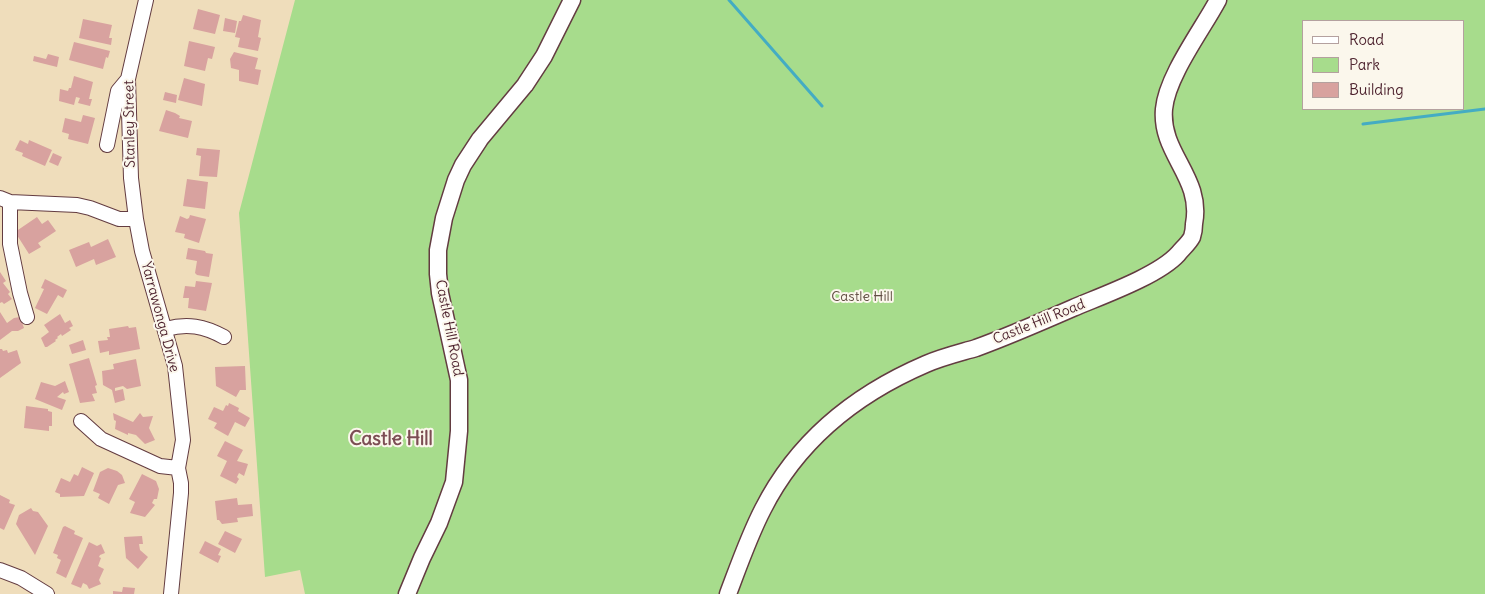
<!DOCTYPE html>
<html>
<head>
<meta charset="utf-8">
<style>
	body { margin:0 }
	#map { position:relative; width:1485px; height:594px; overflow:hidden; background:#efddbb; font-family:Delius,sans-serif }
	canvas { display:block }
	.legend { position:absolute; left:1302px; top:20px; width:162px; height:90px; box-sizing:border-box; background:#fbf7ec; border:1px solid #b4a19f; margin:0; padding:6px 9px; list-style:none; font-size:15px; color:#4a1f2b }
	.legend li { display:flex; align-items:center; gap:10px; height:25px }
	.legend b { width:25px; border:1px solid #b4a19f }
</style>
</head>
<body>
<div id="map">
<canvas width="1485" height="594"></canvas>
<ul class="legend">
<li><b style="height:6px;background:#fff"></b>Road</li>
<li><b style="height:14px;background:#a7dc8c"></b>Park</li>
<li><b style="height:14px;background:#d8a29f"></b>Building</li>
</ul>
</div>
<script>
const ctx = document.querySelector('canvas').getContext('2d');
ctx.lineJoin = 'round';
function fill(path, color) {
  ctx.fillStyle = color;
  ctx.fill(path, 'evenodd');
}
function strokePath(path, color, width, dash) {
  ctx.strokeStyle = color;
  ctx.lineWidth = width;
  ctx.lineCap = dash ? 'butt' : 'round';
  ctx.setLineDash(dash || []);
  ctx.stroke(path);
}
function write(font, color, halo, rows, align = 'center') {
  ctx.font = font + ' Delius,sans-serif';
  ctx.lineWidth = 4;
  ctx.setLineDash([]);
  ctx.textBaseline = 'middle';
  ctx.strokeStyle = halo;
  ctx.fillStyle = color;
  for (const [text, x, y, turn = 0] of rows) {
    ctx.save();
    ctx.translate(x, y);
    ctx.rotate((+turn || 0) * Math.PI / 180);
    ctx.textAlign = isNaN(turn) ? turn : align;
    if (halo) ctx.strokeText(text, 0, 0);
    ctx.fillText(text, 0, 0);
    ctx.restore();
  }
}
const green = new Path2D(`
	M295,0H1485V594H305L300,570L265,577L239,213ZM1304,21H1464V109H1304Z`);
const stream = new Path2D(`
	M729,0L822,106
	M1363,124L1485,109`);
const building = new Path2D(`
	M198,9L220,15L215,34L193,29Z
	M243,15L261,20L258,37L261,38L258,51L238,47L240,38L235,37L239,21H241Z
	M225,18L237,21L235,33L223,31Z
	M83,19L112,25L109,38H112L111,45L79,38Z
	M189,41L215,47L212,59L208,58L205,71L184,66Z
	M74,42L110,51L108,58L106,57L103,69L69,60Z
	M234,52L258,58L255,69L261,70L258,85L239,81V70L231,68L230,59Z
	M48,54L59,57L57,67L33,61L34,56L46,59Z
	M74,76L93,82L89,99H92L90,106L78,103L80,98L76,97L74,105L59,101L60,89L68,91L69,88H71Z
	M184,78L205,84L202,106L178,100Z
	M165,92L177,95L176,103L163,100Z
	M166,110L175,113L180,116L179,118L192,121L188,138L159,131Z
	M83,115L95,118L88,144L68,139L69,134L62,132L65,118L81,122Z
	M20,140L28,144L29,140L52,150L45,166L22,156L23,153L15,150Z
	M197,148L220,150L217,177L199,176L201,156L196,155Z
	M53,153L62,157L58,166L49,162Z
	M187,179L208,182L205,209L183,206Z
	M190,215L206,219L199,243L184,238L185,234L175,232L180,216L187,219L189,218Z
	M37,217L42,224L48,220L56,231L38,243L41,247L29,254L15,232Z
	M108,239L116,257L96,265L94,259L76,267L69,250L89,242L91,247Z
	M188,248L205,251L206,253L213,254L209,277L197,275L195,273L197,261L186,259Z
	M0,272L6,281L3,283L10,292L8,294L12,299L4,304L2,302L0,303Z
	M45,279L67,290L63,298L58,295L47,314L35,308L44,289L41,288Z
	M196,281L212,283L206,311L188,308L189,298H183L185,286L195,287Z
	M0,312L7,323L14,318L20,317L24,328L18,331H12L0,340Z
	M60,314L65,323L70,320L73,326L69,328L71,330L62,336L61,334L57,337L58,338L55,340L56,341L47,347H45L41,338L49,332L44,325Z
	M128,326L129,328L136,327L140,349L109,355V351L100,353L98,341L108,340L107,337H110L109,329Z
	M83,340L86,350L72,354L69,345Z
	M0,349H2L3,351L7,350L8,353L17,350L21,363L0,378Z
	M89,358L97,385L95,386L97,393L92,394L95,401L80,403L69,364Z
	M136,359L141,386L127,389L123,386L115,388V391L123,389L125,400L115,403L112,390L103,385L102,371L114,369L113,364Z
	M245,366L246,390H240L236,397L216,386L215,367Z
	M65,381L69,392L64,394L63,392L57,397L66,400L62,410L35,399L41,382L55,386Z
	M229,403L239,408L238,411L250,418L245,427L235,422L228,436L214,428L217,423L208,419L214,407L223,411L226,405L228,406Z
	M26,406L48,409V411L52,412V426H49V431L24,428Z
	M113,413L133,422L140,413L143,417L153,416L149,428L155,440L145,444L136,435L128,433V435L115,429L116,421L114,420Z
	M225,441L243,450L237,461L248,464L244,476L239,473L237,477L239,479L236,484L220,476L227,461L217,456Z
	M82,467L94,473L84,496L60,497V494L55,492L61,478L70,482L74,474L78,476Z
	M108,468L117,471L122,475L125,483L118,485L109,504L98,498L100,494L93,491L100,472Z
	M142,474L156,481L159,489L157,499H154L152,503L155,505L145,517L130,513L135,502L129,499Z
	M0,495L10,500L9,503L15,505L4,530L0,528Z
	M237,498L238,505L252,504L253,516L237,518L238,522L222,524L219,520H217L215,501Z
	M31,508L33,511L38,512L48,526L35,555L16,524L19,515Z
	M65,526L75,531L74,534L83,538L66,578L56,573L61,560L57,558L58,555L53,553L63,527Z
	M225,531L242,539L235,553L218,544Z
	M142,536L143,544H139L140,550L148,557L138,569L126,558L124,537Z
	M205,541L221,549L218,555L221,556L218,563L199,553Z
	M89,542L97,546L101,544L105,553L100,555L99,557L101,558L98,566L104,569L99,580L101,584L89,589L87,585L83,583L81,588L71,584Z
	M123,587L135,588L134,594H113V591L122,592Z`);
const minor = new Path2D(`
	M146,0L128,79L131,178L136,219L142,251L175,366L183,440L178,468L181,483V493L171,594
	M107,145L118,91L128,79
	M0,198L10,202L77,205L90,208L119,219H136
	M10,202V244L20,293L27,317
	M166,329C187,323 204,326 224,337
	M81,421L101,439L160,466L178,468
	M0,570L21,578L47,594`);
const major = new Path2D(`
	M407,594L422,558L439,523L454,482L459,431V380L440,293L438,274V250L444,218L456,180L463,165L480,139L525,85L544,56L572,0
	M728,594C739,565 749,536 763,509C798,440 856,394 926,364C942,357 959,353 976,348C1009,336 1041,322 1073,308C1101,296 1158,276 1178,254C1182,249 1189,243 1192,237C1193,234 1194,228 1194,224C1203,177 1160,154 1164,109C1167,76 1202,30 1218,0`);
const streetNames = [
	["Stanley Street",130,124,-91],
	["Yarrawonga Drive",160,317,75],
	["Castle Hill Road",1039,322,-22],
	["Castle Hill Road",449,328,79]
];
const parkNames = [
	["Castle Hill",862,297]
];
const districtNames = [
	["Castle Hill",391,440]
];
fill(green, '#a7dc8c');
strokePath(stream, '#44acc3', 3);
fill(building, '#d8a29f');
strokePath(minor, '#633c41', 16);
strokePath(major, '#633c41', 19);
strokePath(minor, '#fff', 14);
strokePath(major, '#fff', 16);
write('14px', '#4a1f2b', '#fbf7ec', streetNames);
write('14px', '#614e43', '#fbf7ec', parkNames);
write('bold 19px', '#7c4d54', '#fbf7ec', districtNames);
</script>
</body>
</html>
